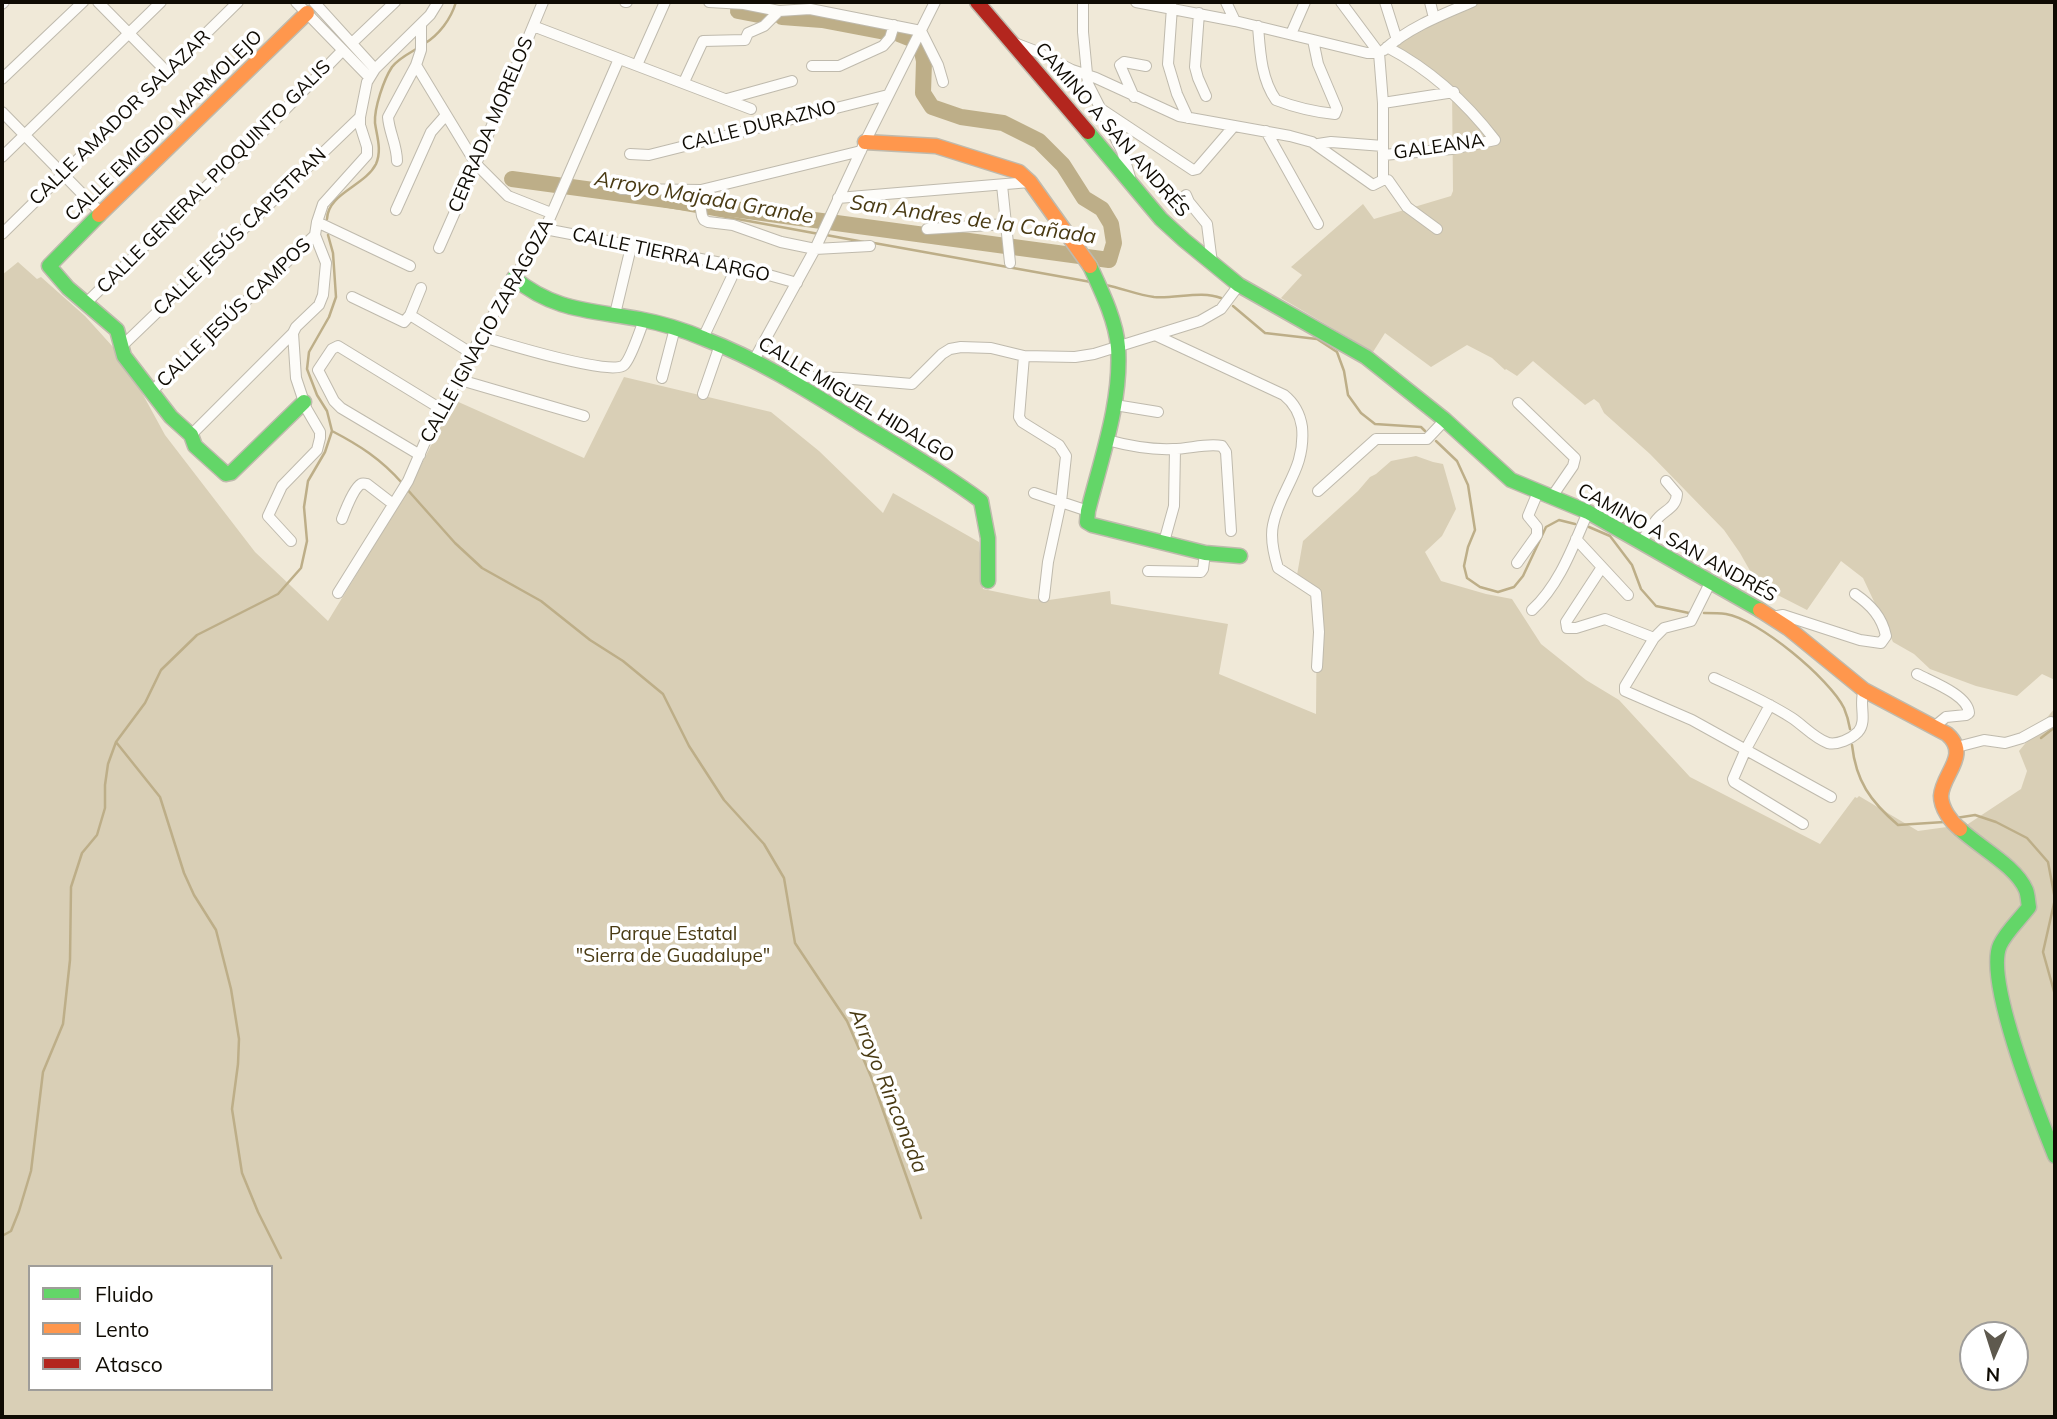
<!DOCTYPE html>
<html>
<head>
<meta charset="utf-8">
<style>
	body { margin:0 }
	#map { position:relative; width:2057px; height:1419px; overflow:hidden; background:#f0e9d8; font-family:Mulish,sans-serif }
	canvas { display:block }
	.frame { position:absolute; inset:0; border:4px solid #0f0b03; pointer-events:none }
	.legend { position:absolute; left:28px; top:1265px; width:245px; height:126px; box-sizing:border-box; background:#fff; border:2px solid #9f9d9a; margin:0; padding:9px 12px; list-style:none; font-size:21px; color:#0f0b03 }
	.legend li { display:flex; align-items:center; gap:14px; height:35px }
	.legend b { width:35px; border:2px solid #9f9d9a }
	.north { position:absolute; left:1959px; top:1321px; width:70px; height:70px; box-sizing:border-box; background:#fff; border:2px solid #9f9d9a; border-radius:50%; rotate:183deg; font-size:19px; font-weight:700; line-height:28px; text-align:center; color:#0f0b03 }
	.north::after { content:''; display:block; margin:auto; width:24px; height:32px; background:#5e594e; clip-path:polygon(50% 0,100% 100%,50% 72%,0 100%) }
</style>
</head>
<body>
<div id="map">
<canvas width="2057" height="1419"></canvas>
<div class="frame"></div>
<ul class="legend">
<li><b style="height:9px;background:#63d668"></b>Fluido</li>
<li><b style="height:9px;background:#ff974d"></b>Lento</li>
<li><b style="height:9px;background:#b3261e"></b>Atasco</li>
</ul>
<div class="north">N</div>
</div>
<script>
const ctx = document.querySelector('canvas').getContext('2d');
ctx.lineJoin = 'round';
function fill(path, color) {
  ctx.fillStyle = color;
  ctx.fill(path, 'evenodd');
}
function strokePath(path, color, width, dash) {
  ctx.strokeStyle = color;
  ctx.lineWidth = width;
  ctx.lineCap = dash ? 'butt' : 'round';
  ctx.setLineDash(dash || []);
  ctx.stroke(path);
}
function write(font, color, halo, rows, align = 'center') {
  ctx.font = font + ' Mulish,sans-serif';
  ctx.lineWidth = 7;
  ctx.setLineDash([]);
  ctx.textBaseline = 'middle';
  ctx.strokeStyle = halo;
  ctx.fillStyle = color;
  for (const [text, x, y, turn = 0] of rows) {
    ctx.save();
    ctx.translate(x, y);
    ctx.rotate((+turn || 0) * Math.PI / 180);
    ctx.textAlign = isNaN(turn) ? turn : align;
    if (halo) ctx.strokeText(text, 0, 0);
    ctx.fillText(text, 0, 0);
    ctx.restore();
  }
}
const green = new Path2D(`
	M1477,2H2055V680L2042,674L2017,696L1976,686L1930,669L1914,654L1893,642L1863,578L1841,561L1807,610L1758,585L1740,553L1724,530L1650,454L1604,413L1599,403L1594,399L1585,405L1533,361L1517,376L1506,369L1505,370L1492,358L1467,345L1431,367L1385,333L1373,352L1281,298L1302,275L1291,267L1363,204L1374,219L1451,196L1453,191L1452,86L1393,47L1421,28Z
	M18,262L37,279L41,277L85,316L123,358L165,435L255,552L328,621L411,485L454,400L584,458L624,377L771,412L819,451L883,513L893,493L979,542L983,589L1031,599L1049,600L1110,591L1111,604L1228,624L1219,674L1316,714L1317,602L1297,575L1303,541L1358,491L1370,477L1376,474L1391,461L1416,456L1433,462L1443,464L1456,509L1442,536L1425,552L1441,581L1486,594L1512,599L1541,644L1586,680L1619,700L1690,777L1820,844L1855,797L1857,798L1859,796L1918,831L1954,826L1959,830L2021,789L2027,771L2019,751L2055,708V1417H2V275ZM30,1267H271V1389H30ZM1973,1335H2015V1377H1973Z`);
const stream = new Path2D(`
	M424,44C439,35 451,19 456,2
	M512,179L561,188
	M567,189L698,212
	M705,213L819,234
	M327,219C328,193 365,186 376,164C382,150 377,137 375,123C374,108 384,79 392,67C399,58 410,53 418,48
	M826,235L864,242
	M874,243L1091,282
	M1105,285C1122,288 1137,295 1154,297C1175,299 1202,290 1221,298
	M1233,306L1265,333L1317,339L1337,352L1344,371L1348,395L1361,413L1375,424L1421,427L1425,431
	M332,431C359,445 381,459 402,483
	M1436,441L1457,461L1468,485L1475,530L1468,547L1464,566L1467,578L1480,587L1498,592L1514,587L1523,576L1546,527L1559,520L1575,524
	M406,488L455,543L482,568L541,601L590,640L623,661L663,694L689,746L724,800L764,844L784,878L795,943L847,1021L872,1079L921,1218
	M1589,527L1610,536L1632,565L1641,589L1656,606L1689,613
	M1704,613C1711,613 1719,613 1726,614C1758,619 1830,679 1844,708C1847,715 1849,723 1850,729
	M2041,738L2055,727
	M116,742L160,797L184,873L194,895L216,930L231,989L239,1039L238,1064L232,1109L242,1173L258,1212L281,1258
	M1852,745C1856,781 1870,801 1898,825L1944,822
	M1956,818L1975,815L1996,822L2027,838L2048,862L2055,899L2043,952L2055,995
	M2,1236L11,1231L19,1211L31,1171L43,1072L63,1024L70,960L71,887L82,853L97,835L105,808V785L108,764L116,742L145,703L161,670L197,635L278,594L301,568L307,541L304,507L308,481L325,452L332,431L327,411L317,395L307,369L309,352L329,317L336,297L333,253L328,235`);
const river = new Path2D(`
	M738,11L764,16
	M782,17L822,20L885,32
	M899,34L909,38
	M512,179L1109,260L1114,243L1111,224L1102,209L1084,198L1063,165L1039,141L1003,123L961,117L932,107L923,93L924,61L921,47`);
const street = new Path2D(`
	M98,2L167,72
	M296,2L369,77
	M314,2L375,69
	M625,2H627
	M709,2L744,4L779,11L810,9L921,31L938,65L943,82
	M1083,2V32L1088,84L1122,151L1130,177
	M1136,2L1235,21L1367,53H1379
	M1226,2L1235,21
	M1341,2L1379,53
	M1385,2L1397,40
	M1430,2L1434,18
	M2,4L4,2
	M1172,7L1168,64L1177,94L1188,118
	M1199,13L1195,67L1198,78L1206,96
	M421,24V50L416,65L476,164L508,196L551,213
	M533,26L751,109
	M1258,26C1260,51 1261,79 1276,100C1294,107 1315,112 1335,114L1337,109L1318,64L1313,40
	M1291,34L1305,2
	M1012,42L1033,50L1072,70L1096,78L1179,116L1290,136L1312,142L1373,185L1383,180
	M352,43L395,2
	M1384,50C1408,28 1441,15 1472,2
	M1379,53L1383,103V180
	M637,65L665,2
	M812,66H839L883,46L890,38L894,25
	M2,79L83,2
	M684,82L703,41L745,40L748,33L764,26L779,11
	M1134,97L1120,65L1124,62L1146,66
	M727,99L792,81
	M1383,103L1454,92
	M1101,109L1193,170L1197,169L1234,126
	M2,112L101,213
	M1266,131L1318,224
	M1318,144L1331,142L1383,146
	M630,154L649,155L888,95
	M1383,155L1452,149L1495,140C1465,101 1431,70 1387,47
	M2,157L161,2
	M397,161C397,145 389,132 388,117L416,65
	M1383,180H1388L1407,207L1437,229
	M1002,185L1010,263
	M621,189L701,190L861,151
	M1186,195L1189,202L1207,224L1212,263
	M699,198L702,216L704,220L708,222L733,225L781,242L815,249L870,246
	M838,198L1030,182
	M396,210L431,132L446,115
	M317,222L410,266
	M545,229L737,266L797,283
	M927,229L1006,224
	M2,234L238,2
	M439,248L476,164L543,2
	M352,297L404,322L410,315L421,288
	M86,303L272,123L342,51
	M615,314L631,247
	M410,315L471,353
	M1155,335L1284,395C1294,403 1300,414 1302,427C1306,470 1280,489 1273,525C1270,539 1274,555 1278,568L1316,593L1319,632L1317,667
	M480,336C500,342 613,377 624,365C631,359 640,330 644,320
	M703,338L737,266
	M121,347L360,117
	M1024,356L1019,417L1022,422L1059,445L1066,456L1061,502L1048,562L1044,597
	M754,360L815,249L865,142L935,2
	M783,376L841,378L912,384L942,354L950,349L961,347L991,348L1024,356L1075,357L1094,354L1200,321L1221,309L1239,285
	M662,378L675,328
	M457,379L584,416
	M152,391L315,235
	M703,394L720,345
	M1518,403L1575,458L1573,466L1551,498
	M1115,405L1158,412
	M191,435L293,333
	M1107,440C1129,446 1150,450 1173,449C1189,449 1206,443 1222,446L1226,452L1231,531
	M420,455L341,408L334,401L318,370L332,349L338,346L441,409
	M1318,491L1376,439H1427L1445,420
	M1034,493L1088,511
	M342,519C345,511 354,488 361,484C363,483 365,484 367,484L393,504
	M1576,539L1628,595
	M291,541L268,516L282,486L317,450L320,438V432L306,408L296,378L293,333L296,327L319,305L323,295L326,263L315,235L317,222L323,204L367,155V147L360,125V117L367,82L375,69L430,15L438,2
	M1164,542L1174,506L1175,449
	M1641,542C1647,534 1652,524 1659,517C1667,509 1676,507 1677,494L1666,481
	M1517,563L1537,535V527L1528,516L1538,492
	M1602,567L1566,622L1567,628H1576L1605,619L1654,638
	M1148,571L1201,572L1203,569L1205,553
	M1710,583L1691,621L1664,628L1654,638L1625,686V691L1692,720L1831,797
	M338,593L408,481L428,435L457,379L514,278L545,229L619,59
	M1532,610C1560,584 1573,546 1588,512
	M1772,617L1783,615L1860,640L1881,643L1886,636C1882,617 1871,605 1855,594
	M1917,674C1932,682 1968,695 1969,713L1966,715L1946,717L1935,726
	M1714,678C1740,690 1767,702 1792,718C1804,726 1814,738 1828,743C1838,745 1851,739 1858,732C1868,721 1858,703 1864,690
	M1770,705L1746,749L1733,779L1734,782L1803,824
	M1957,747L1984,740L2005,743L2012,741L2022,738L2051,722`);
const fast = new Path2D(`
	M1088,132L1161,219L1184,240L1239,285L1366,357L1445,420L1511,480L1588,512L1760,610
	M99,215L49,266L68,288L117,330L124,356L171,417L191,435L195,446L226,474L231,473L304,402
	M1090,266C1101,290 1116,320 1118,347C1122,401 1101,459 1088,511L1087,522L1092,525L1205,553L1240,556
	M514,278C554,311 590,310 639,319C661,323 684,330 705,339C760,360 810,392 860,423C901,448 942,472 981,501L988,538V581
	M1960,829C1979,847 2016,866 2026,890C2028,895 2028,902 2029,907C2020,919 2006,932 2000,945C1984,980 2040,1118 2055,1156`);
const slow = new Path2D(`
	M865,142L936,146L1019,172L1030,182L1090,266
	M99,215L307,13
	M1760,610L1788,628L1864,690L1947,734C1971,755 1942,774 1941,796C1941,808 1951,822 1960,829`);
const jam = new Path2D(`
	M977,2L1088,132`);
const streetNames = [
	["CALLE AMADOR SALAZAR",120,118,-44],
	["CERRADA MORELOS",491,125,-67],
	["CALLE EMIGDIO MARMOLEJO",164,126,-44],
	["CALLE DURAZNO",759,126,-14],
	["CAMINO A SAN ANDRÉS",1112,130,49],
	["GALEANA",1439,147,-8],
	["CALLE GENERAL PIOQUINTO GALIS",214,177,-45],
	["CALLE JESÚS CAPISTRAN",240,232,-44],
	["CALLE TIERRA LARGO",671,255,12],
	["CALLE JESÚS CAMPOS",234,313,-44],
	["CALLE IGNACIO ZARAGOZA",487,331,-61],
	["CALLE MIGUEL HIDALGO",856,400,31],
	["CAMINO A SAN ANDRÉS",1677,543,29]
];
const parkNames = [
	["Parque Estatal",673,934],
	["\"Sierra de Guadalupe\"",673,956]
];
const waterNames = [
	["Arroyo Majada Grande",704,198,10],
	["San Andres de la Cañada",973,220,8],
	["Arroyo Rinconada",888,1091,68]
];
fill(green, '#d9cfb6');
strokePath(stream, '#bdae88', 2.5);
strokePath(river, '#bdae88', 16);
strokePath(street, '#bfbaad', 12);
strokePath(fast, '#bfbaad', 17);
strokePath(slow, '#bfbaad', 17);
strokePath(jam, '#bfbaad', 17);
strokePath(street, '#fdfcf9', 10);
strokePath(fast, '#63d668', 14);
strokePath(slow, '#ff974d', 14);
strokePath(jam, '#b3261e', 14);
write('19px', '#0f0b03', '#fff', streetNames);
write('19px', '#4a3b14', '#fff', parkNames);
write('italic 21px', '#493a13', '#fff', waterNames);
</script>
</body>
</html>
